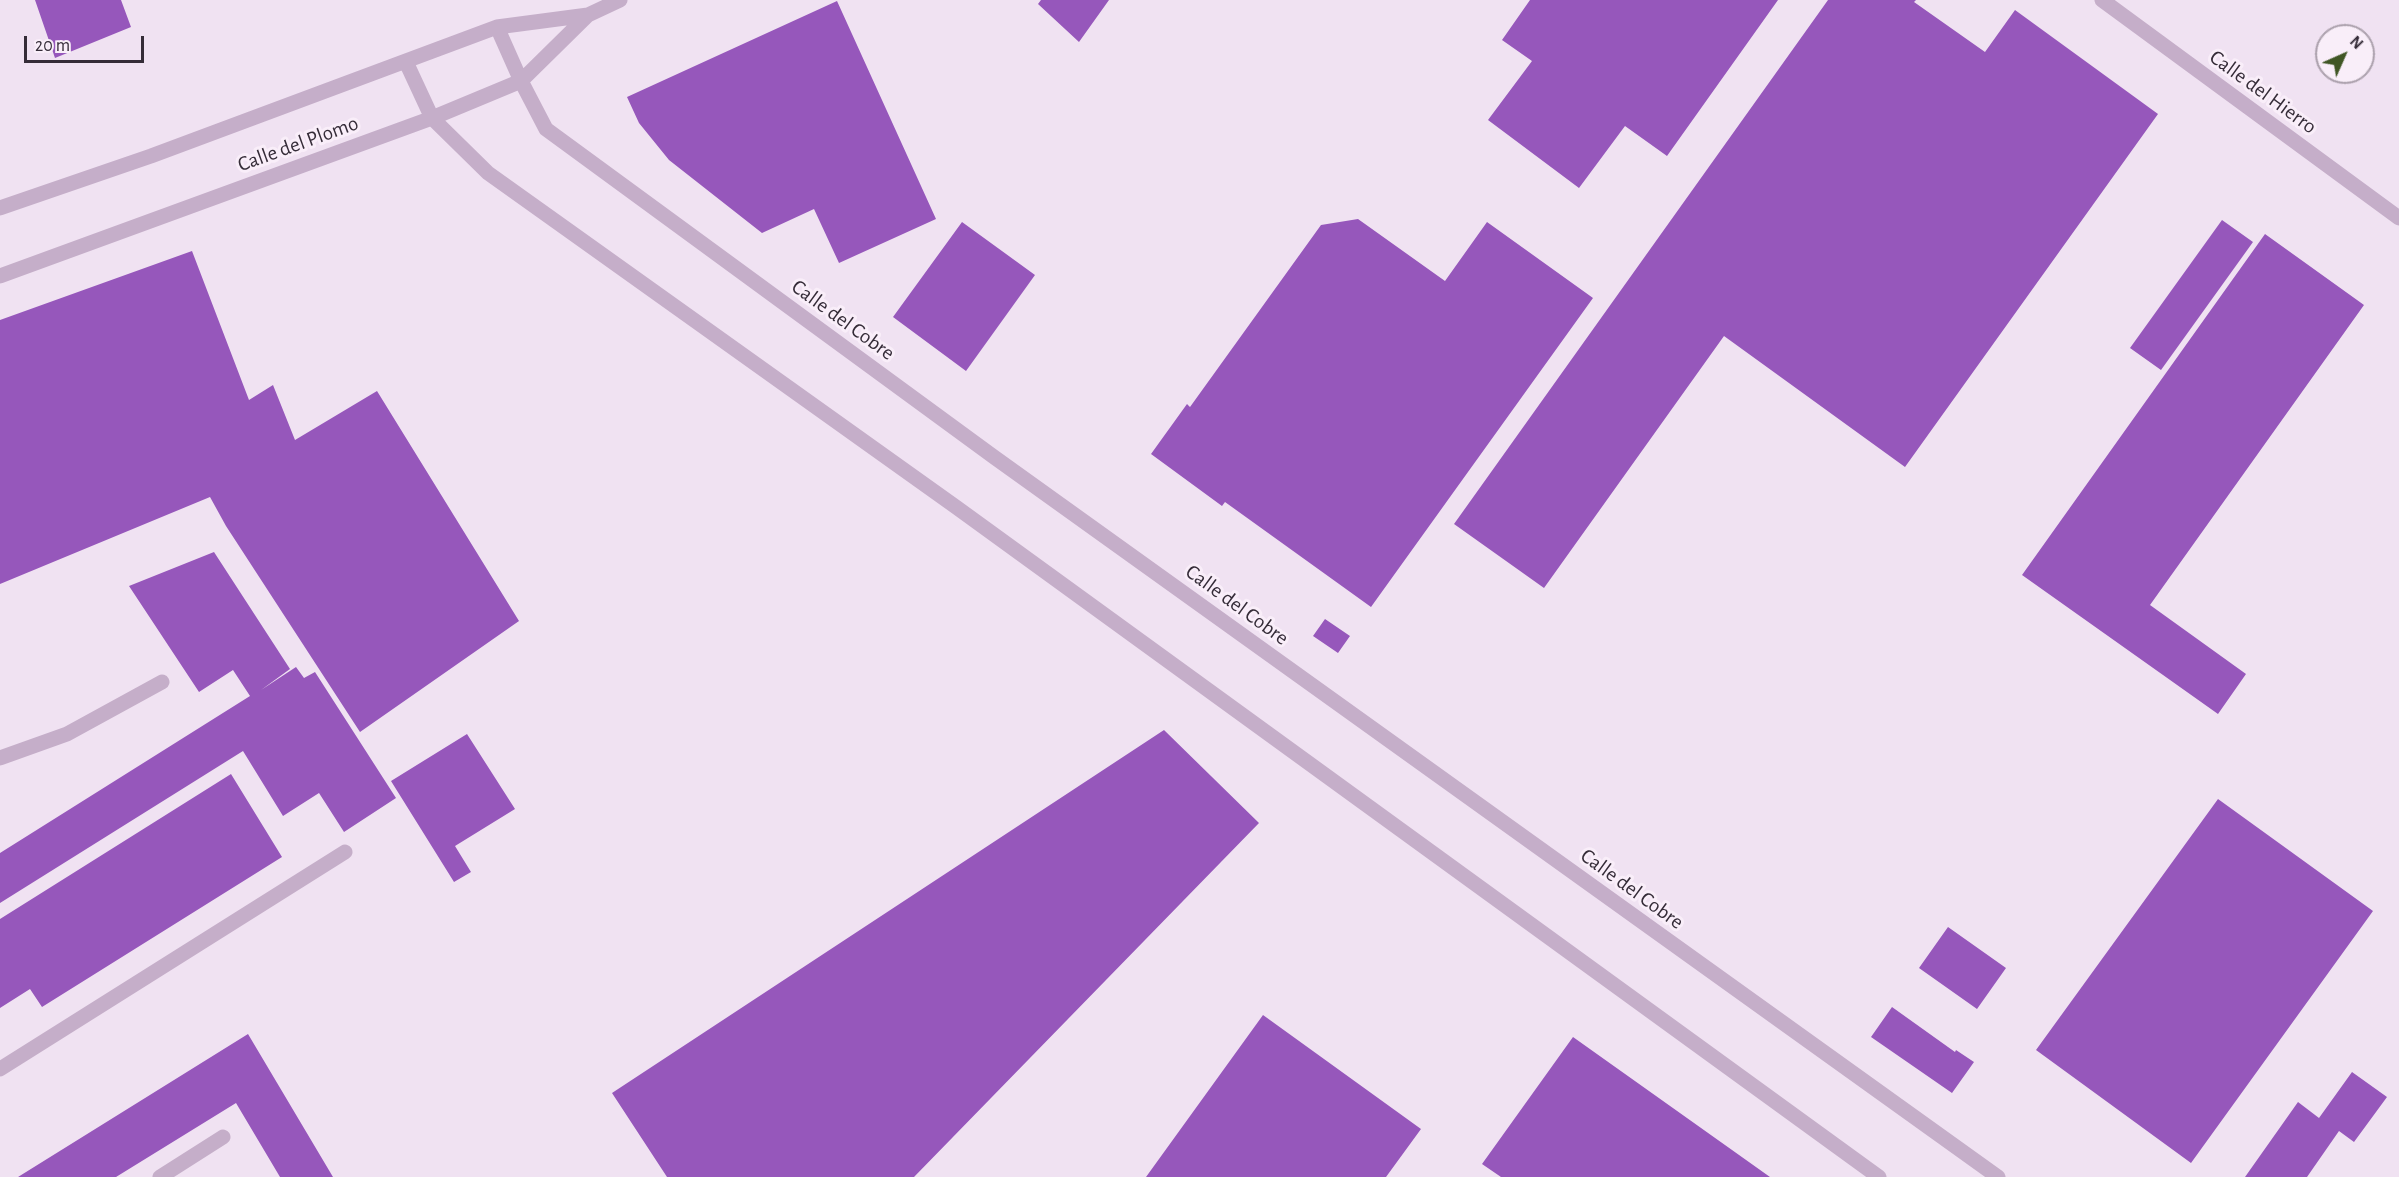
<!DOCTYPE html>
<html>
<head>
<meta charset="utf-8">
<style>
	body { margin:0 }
	#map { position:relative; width:2399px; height:1177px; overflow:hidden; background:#f0e2f2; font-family:"Alegreya Sans",sans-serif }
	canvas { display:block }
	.north { position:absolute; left:2315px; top:24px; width:60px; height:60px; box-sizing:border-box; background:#f9eef9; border:2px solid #aba0ac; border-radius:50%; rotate:45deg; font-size:16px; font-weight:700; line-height:24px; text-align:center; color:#352c38 }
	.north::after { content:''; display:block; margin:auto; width:21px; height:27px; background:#405625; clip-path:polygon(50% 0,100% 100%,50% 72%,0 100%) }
	.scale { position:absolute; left:24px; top:36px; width:120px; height:27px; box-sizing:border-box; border:3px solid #352c38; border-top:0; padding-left:8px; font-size:18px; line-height:21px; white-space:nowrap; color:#352c38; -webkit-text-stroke:4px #f9eef9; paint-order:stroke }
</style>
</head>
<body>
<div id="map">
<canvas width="2399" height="1177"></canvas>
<div class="north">N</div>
<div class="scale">20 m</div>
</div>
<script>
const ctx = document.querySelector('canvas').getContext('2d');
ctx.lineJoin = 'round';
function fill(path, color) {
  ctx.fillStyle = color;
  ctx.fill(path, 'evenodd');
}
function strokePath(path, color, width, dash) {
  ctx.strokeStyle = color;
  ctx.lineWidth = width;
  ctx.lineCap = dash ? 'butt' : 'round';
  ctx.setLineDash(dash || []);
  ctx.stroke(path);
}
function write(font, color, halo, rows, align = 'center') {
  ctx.font = font + ' "Alegreya Sans",sans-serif';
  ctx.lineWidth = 6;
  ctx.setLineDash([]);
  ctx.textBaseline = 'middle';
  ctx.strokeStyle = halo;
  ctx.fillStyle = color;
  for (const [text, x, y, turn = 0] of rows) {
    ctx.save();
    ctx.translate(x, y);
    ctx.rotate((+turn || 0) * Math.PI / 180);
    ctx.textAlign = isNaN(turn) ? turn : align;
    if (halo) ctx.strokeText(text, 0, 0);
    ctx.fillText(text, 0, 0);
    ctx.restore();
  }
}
const building = new Path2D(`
	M35,0H121L131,27L55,58Z
	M1041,0H1109L1079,42L1038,4Z
	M1530,0H1778L1667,156L1625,126L1579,188L1488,120L1532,61L1502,40Z
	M1828,0H1916L1914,2L1985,52L2015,10L2158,114L1905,467L1724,336L1544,588L1454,524Z
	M837,1L936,219L839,263L814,209L762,233L669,160L639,123L627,97Z
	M1358,219L1445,281L1487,222L1593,298L1371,607L1225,502L1222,506L1151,454L1187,404L1190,407L1321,225Z
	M2222,220L2253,242L2161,370L2130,348Z
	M962,222L1035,275L966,371L893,317Z
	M2265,234L2364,305L2150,605L2246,674L2218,714L2022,575Z
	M192,251L249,400L273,385L295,440L377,391L519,621L360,732L226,526L210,497L0,584V320Z
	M214,552L290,669L261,690L296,667L304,678L315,672L396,798L344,832L319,793L283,816L243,751L0,903V853L250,696L233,670L199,692L129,586Z
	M1325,619L1350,636L1338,653L1313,636Z
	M1164,730L1259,823L914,1177H667L612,1093Z
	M467,734L515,809L455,846L471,872L454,882L391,781Z
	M231,774L282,857L42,1007L30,989L0,1008V919Z
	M2218,799L2373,911L2191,1163L2036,1050Z
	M1948,927L2006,968L1977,1009L1919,968Z
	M1892,1007L1955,1052L1956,1050L1974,1062L1952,1093L1871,1037Z
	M1263,1015L1421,1129L1386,1177H1146Z
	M248,1034L333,1177H280L236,1103L116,1177H18Z
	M1573,1037L1770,1177H1501L1482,1164Z
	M2352,1072L2387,1097L2354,1142L2339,1131L2307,1177H2245L2298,1102L2319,1118Z`);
const minor = new Path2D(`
	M2102,0L2399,218
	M497,27L521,81L546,129L994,457L1998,1177
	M406,62L432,118L488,173L956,507L1879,1177
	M0,208L151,156L497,27L588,15L620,0
	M0,276L432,118L521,81L588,15
	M0,758L67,734L162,682
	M0,1069L345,852
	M160,1177L223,1137`);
const streetNames = [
	["Calle del Hierro",2263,92,36],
	["Calle del Plomo",298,144,-20],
	["Calle del Cobre",843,320,36],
	["Calle del Cobre",1237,605,36],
	["Calle del Cobre",1632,889,36]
];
fill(building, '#9657bb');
strokePath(minor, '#c5aec9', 15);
write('21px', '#352c38', '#f9eef9', streetNames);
</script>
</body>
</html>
